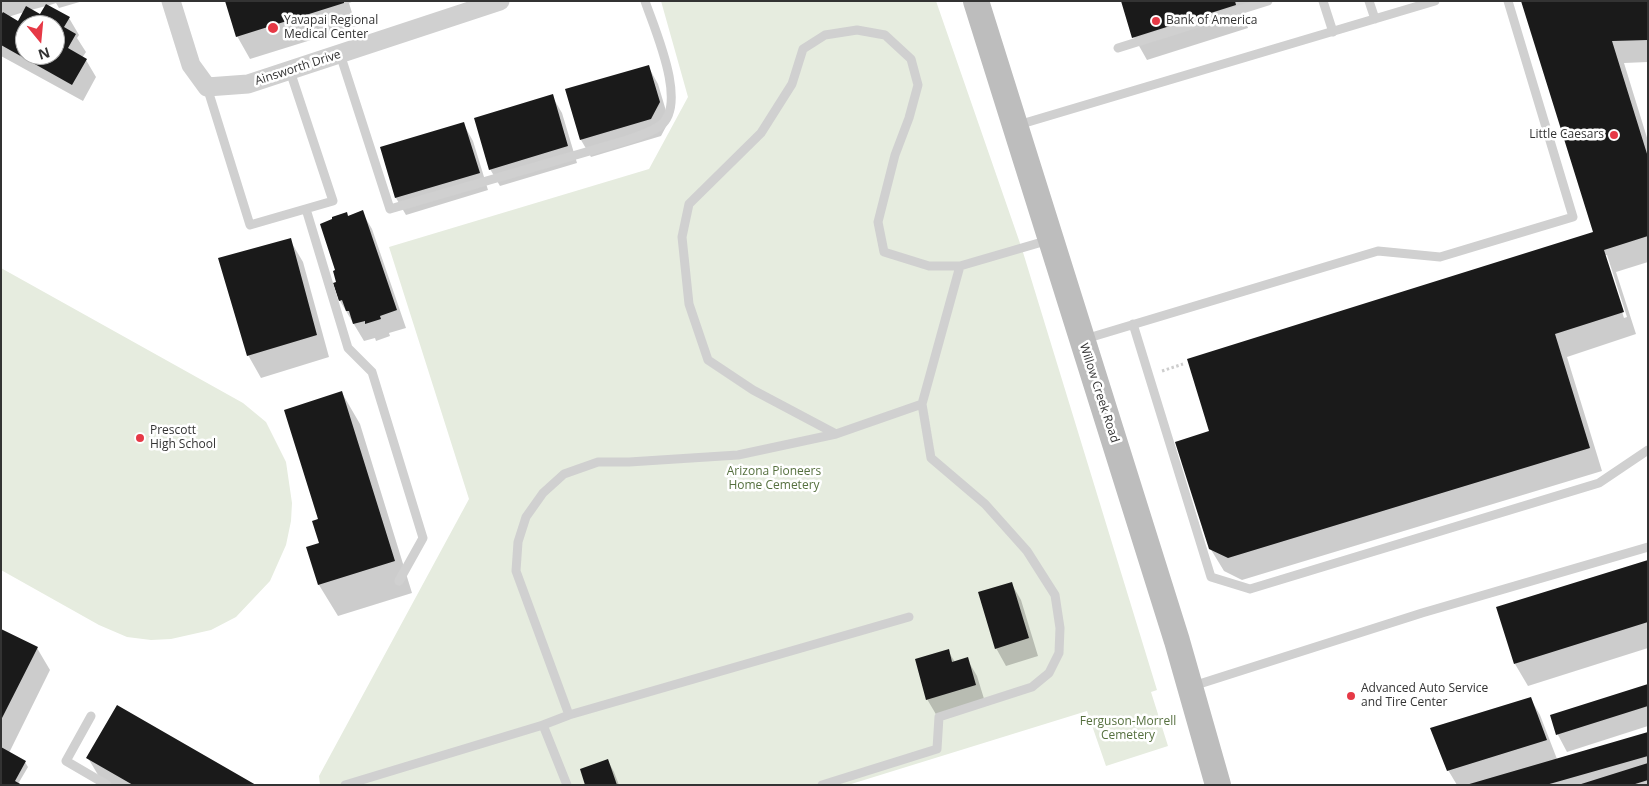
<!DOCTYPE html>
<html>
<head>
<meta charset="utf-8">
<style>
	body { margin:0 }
	#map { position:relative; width:1649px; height:786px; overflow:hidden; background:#fff; font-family:"Open Sans",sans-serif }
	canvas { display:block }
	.frame { position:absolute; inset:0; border:2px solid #333; pointer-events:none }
	.north { position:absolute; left:15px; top:15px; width:50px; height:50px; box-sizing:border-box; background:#fff; border:1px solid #adadad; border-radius:50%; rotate:163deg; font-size:14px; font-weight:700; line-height:20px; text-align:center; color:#333 }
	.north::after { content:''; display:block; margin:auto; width:18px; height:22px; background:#e63946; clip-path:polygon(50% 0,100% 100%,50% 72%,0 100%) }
</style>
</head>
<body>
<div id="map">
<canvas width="1649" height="786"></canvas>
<div class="frame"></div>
<div class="north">N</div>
</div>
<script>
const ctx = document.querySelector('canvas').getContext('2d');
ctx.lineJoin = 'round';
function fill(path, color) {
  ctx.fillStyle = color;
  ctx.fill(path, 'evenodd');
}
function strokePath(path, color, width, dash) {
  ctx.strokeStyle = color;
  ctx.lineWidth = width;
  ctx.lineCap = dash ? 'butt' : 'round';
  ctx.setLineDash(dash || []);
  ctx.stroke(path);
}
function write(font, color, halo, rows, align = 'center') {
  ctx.font = font + ' "Open Sans",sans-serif';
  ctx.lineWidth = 5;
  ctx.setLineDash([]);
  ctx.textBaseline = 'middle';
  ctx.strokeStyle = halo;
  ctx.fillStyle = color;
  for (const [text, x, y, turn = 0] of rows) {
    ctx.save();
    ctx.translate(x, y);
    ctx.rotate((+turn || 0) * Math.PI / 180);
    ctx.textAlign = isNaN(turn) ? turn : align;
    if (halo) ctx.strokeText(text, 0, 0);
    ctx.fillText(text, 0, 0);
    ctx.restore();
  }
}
const green = new Path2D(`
	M661,1H936L1022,249L1157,690L1151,692L1168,746L1106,766L1087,711L848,785H320L319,776L469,499L389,247L649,169L688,97Z
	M1,268L243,403L266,422L286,462L292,503L291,521L286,545L270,581L236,617L211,630L171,639L151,640L127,637L99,625L1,570Z`);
const shadow = new Path2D(`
	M1,1H83L59,8L56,3L47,6L69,18L79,35L77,38L86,52L82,58L86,60L96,77L83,101L1,56ZM46,6L41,16L31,10ZM24,12L19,22L8,17ZM25,25H55V55H25Z
	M226,1H354L349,3L356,26L250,59L237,36Z
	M1122,1H1271L1243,10L1248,28L1147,60L1134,37Z
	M1522,1H1648V62L1624,63L1648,141V262L1616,272L1636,334L1567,357L1602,471L1242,580L1224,571L1210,548V432L1595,233ZM1604,255H1607L1627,317L1624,318Z
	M648,66L658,84L669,121L661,136L591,157L581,140Z
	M552,96L562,113L577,163L500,186L490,169Z
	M463,123L473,141L488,190L406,215L396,198L381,148Z
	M362,212L372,229L406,328L389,333L390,336L376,341L375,338L364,341L340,301L337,271L348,217Z
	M290,240L303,262L329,357L261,378L248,355Z
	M342,393L360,424L412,593L338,616L319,585L308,548L320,544V520Z
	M1648,561V648L1528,686L1515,664Z
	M1011,583L1021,600L1038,656L1006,666L996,648Z
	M1,630L37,648L50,670L9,753L25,762L28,767L18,784L1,785Z
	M948,651L955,662L967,659L977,676L985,702L937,716L927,699Z
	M1648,685V726L1567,752L1558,735L1552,716Z
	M1530,698L1540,715L1557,759L1648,733V785H1457L1448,770Z
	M88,758L254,785H108L101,780Z
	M608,761L614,772L619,785H587Z`);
const building = new Path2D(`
	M225,1H344V3L236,37Z
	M1121,1H1235L1236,5L1132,38Z
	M1521,1H1648V40L1612,41L1648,157V236L1604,250L1624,312L1555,334L1590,448L1228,558L1209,549L1175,442L1209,431L1187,359L1593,232Z
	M46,4L70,17L64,27L76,34L68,48L87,59L72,85L1,45V15L3,12L18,21L26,6L40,14ZM25,25H55V55H25Z
	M649,65L660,102L651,119L580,140L565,89Z
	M553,94L568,146L489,170L474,118Z
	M464,122L480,173L395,198L380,147Z
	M363,210L397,310L380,316L381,319L365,324V321L353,324L349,311H346L342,300L339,301L333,283L336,282L333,271L335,270L320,224L332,219V217L347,212L348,216Z
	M291,238L317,335L247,356L218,258Z
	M342,391L395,561L318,585L306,547L319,543L312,521L318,519L284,410Z
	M1648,560V622L1514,664L1496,607Z
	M1012,582L1029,638L995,649L978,592Z
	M1,629L38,647L1,720Z
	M949,649L952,662L968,657L976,685L926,700L915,659Z
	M1648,684V706L1556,735L1550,715Z
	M1531,697L1547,740L1447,771L1430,728Z
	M117,705L256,785H133L86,758Z
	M1648,732V756L1546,785H1466Z
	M1,747L26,761L15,781L22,785H1Z
	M608,759L617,785H585L580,769Z
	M1648,763V780L1632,785H1578Z`);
const path = new Path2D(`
	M1162,371L1183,364`);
const lane = new Path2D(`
	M1323,1L1333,32
	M1369,1L1375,19
	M1118,48L1268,1
	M340,54L390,209L624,141C636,137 650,133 660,126C689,105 654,28 645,1
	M207,87L250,225L333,201L290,71
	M1018,125L1435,1
	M306,209L348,348L372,372L423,538L399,581
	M1133,324L1211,577L1250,589L1599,483L1648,450
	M1085,339L1378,251L1440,257L1573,217L1508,1
	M836,434L753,390L708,360L689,304L682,237L689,204L761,133L792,84L803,49L825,35L857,30L885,35L911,59L918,85L909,118L895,155L878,222L884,252L929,266H960
	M1193,686L1422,613L1648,547
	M569,715L516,571L518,542L526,517L543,493L564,474L598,462H629L738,455L836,434L922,404
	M91,716L66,761L107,785
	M543,725L567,785
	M345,785L543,725L569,715L909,617
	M822,785L937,749L939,717L1032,687L1049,673L1059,653L1060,628L1055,595L1027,551L985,504L931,458L922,404L960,266L1049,240`);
const street = new Path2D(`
	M171,1L191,65L207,87L248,84L500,1`);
const secondary = new Path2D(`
	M976,1L1177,641L1218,785`);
const markers = [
	[1156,21,5,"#e63946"],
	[273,28,6,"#e63946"],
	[1614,135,5,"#e63946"],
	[140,438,5,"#e63946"],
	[1351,696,5,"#e63946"]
];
const poiNames = [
	["Yavapai Regional",284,21],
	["Medical Center",284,35],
	["Bank of America",1166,21],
	["Little Caesars",1604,135,"right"],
	["Prescott",150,431],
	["High School",150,445],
	["Advanced Auto Service",1361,689],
	["and Tire Center",1361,703]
];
const streetNames = [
	["Ainsworth Drive",298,68,-18],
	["Willow Creek Road",1099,393,72]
];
const parkNames = [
	["Arizona Pioneers",774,472],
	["Home Cemetery",774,486],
	["Ferguson-Morrell",1128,722],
	["Cemetery",1128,736]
];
fill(green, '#e6ecdf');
fill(shadow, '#0003');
fill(building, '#1a1a1a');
strokePath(path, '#cdcdcd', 3, [2.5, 2.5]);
strokePath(lane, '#d0d0d0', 9);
strokePath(street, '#d0d0d0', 19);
strokePath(secondary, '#bdbdbd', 26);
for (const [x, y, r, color] of markers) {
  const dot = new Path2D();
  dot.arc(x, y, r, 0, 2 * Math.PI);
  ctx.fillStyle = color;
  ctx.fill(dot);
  strokePath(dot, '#fff', 2);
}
write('12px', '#333', '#fff', poiNames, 'left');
write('12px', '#333', '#fff', streetNames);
write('12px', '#56703f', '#fff', parkNames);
</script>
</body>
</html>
